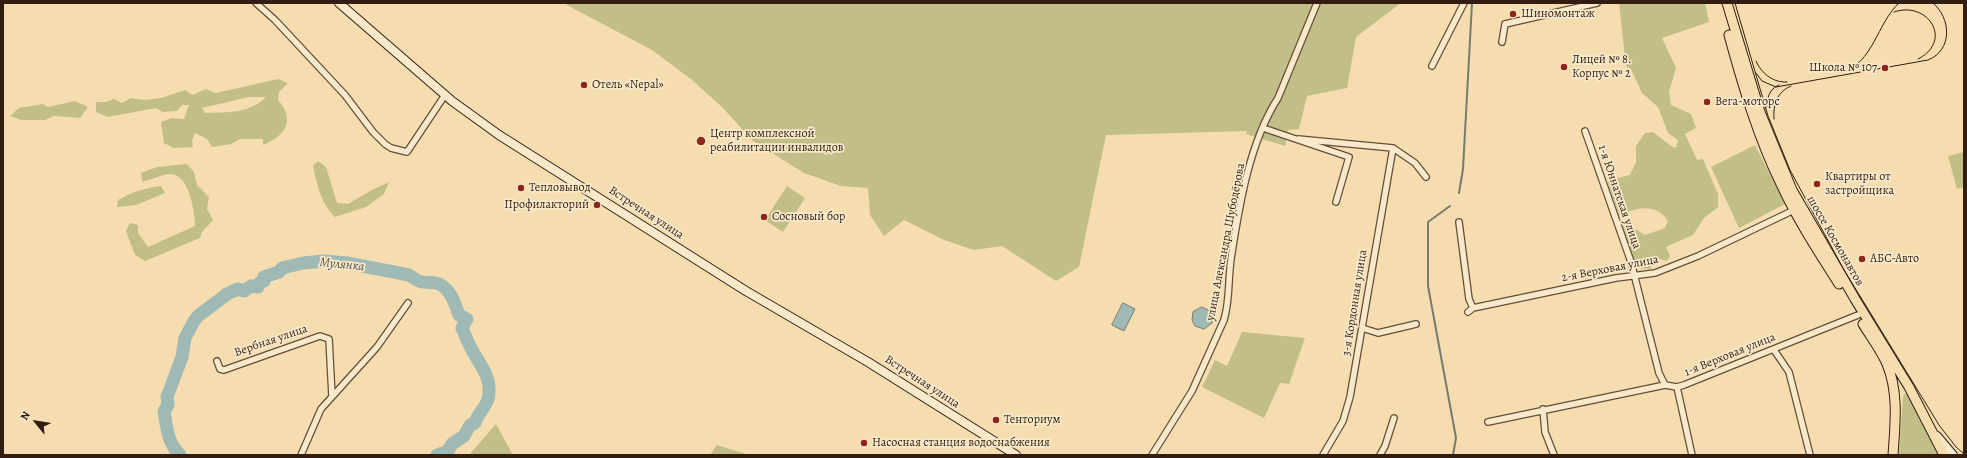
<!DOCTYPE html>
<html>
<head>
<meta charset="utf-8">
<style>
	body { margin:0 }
	#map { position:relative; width:1967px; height:458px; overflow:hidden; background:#f5ddaf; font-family:Alegreya,serif }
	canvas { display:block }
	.frame { position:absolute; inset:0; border:4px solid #331d12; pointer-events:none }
	.north { position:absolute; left:16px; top:402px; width:40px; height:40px; -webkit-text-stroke:3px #f8e9cb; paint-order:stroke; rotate:300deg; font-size:11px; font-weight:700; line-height:16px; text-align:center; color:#331d12 }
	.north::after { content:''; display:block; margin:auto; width:14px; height:18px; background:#331d12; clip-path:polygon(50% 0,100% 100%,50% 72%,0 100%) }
</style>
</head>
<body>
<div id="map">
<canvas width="1967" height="458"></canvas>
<div class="frame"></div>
<div class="north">N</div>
</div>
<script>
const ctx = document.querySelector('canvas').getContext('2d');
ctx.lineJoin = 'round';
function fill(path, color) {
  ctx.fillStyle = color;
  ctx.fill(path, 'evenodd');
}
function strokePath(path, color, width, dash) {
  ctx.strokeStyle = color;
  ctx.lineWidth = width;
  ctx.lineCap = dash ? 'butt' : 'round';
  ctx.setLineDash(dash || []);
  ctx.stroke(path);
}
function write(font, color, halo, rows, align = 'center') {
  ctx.font = font + ' Alegreya,serif';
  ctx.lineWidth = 3.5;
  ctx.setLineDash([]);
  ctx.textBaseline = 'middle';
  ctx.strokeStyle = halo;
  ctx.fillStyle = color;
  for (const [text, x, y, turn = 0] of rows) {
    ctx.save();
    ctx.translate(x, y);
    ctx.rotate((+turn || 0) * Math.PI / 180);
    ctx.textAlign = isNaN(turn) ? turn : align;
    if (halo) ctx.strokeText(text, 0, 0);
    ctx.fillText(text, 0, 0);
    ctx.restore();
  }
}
const green = new Path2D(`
	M563,3H1401L1356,37L1347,88L1307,96L1299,129L1288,130L1285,146L1246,134L1247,131L1106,135L1079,267L1056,281L1002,246L974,250L944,240L904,220L884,236L870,215L868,188L841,186L804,173L753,141L722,107L692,80L652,50Z
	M1619,3H1705L1709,22L1662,38L1676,68L1669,92L1671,105L1691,114L1696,128L1685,134L1697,160L1703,159L1718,194V207L1704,218L1693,235L1666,247L1670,256L1667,261L1657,258L1650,269L1636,268L1621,228L1627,224L1645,235L1665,228L1668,221C1656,203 1637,207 1619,216L1608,183L1610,180L1630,175L1636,162V146L1645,133L1653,132L1671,146L1676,148L1678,140L1668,133L1658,107L1642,93L1631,69L1626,66Z
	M278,79L288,83L279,92L278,100C296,121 285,136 263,145V139H240L231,144L212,147L207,139L195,133L192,141L193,147L174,148L164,143L161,122L171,118L184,119L189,105H182L177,111L163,112L156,108L108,117L96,112V102H106L114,99L122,103L131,98L144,100L161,98L185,90L192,95L206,89L216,93ZM249,97H266C249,114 228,112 205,113L202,108Z
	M75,101L88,107L80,118L54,116L45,120H21L10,116L19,108L43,104L48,107Z
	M1755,145L1785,204L1739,228L1711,167Z
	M1964,152V187L1957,189L1948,156Z
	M318,161L326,167L337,203L348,204L372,190L389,182L384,194L366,207L335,217C321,204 317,185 313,166Z
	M187,164L194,172L197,185L209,197L207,209L213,220L202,232L200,238L145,261L135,255L126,231L130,223L138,225V233L148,247L195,226C195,212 189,172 169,174C160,175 151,180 142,182L141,173L157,167Z
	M161,186L165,193L136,205L117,207L118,200C132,192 145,188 161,186Z
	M787,186L805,198L783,232L765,220Z
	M1242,332L1305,338L1289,384L1280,383L1264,418L1202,387L1215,360L1227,366Z
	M1905,393L1908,395L1938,455H1899L1903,396Z
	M496,424L513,455H469Z
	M717,445L749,455H710Z`);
const water = new Path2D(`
	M1123,303L1135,309L1124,331L1112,325Z
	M1202,307L1212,312V323L1204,329L1195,326L1192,320L1193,312Z`);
const stream = new Path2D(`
	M1459,193L1463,169L1472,3
	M1450,206L1428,222V286L1456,438L1453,455`);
const river = new Path2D(`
	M180,455C167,442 167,428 164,411L168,405L167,397L182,357L185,338L194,321L198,316L227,294L238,289L244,291L251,286L258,287L259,283L264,281V277L279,272L282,268L303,263L324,261L347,263L409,275C414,278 418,282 423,282C428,283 432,282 436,283C450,286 455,304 459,315L467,319L462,328C465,334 467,341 471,348C480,366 493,377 488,399C485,409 477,414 475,423L470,425L464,436L452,444L448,451L437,455`);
const minor = new Path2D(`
	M256,3L275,20L345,95L373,132L385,144L391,148L407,152L445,95
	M1502,42L1505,24L1597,3
	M1432,66L1464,3
	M1263,128L1349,157L1336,202
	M1585,131L1631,262L1659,373L1665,385
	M1298,139L1393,148L1415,163L1426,177
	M1459,222L1469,299L1473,308
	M1468,312L1473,308L1616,278L1655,273L1698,256L1794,210
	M1362,328L1378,333L1416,324
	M1774,350L1789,372L1810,455
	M217,361L220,369L224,370L320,336L329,339L332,396
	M1677,387L1692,455
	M1543,409L1545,432L1554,455
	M1488,422L1665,385L1677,387L1684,385L1858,315
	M301,455L321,409L377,347L408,303
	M1152,455L1192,391L1224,320C1230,300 1228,280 1231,259C1239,207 1249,143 1278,98L1317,3
	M1323,455L1343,421L1350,397L1393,148
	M1380,455L1385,446L1394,418`);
const secondary = new Path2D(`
	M339,3L452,101L499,135L746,291L868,362L1016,455
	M1937,436L1953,455`);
const primary = new Path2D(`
	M1727,3L1760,112L1792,190L1855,299L1909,387L1944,455
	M1729,35C1743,86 1758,137 1781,184C1797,219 1818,251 1839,284
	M1863,324C1871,337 1881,350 1887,364C1899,393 1895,425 1893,455`);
const tram = new Path2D(`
	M1735,3L1768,116L1790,170L1844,270L1939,425L1956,447L1964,454
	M1894,12C1928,0 1954,41 1918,59
	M1756,61C1761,73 1773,83 1787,82
	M1842,72C1873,64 1877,23 1899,3
	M1756,73L1762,81L1776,87L1928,60C1953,50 1951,18 1933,3
	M1767,108C1767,98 1769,89 1779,85
	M1774,119C1773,104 1777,92 1791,86`);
const markers = [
	[1513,14,4,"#8f2418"],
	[1564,67,4,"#8f2418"],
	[1885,68,4,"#8f2418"],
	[584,85,4,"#8f2418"],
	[1707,102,4,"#8f2418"],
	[701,141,5,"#8f2418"],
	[1817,184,4,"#8f2418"],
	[521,188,4,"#8f2418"],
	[597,205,4,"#8f2418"],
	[764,217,4,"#8f2418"],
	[1862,259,4,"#8f2418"],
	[996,420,4,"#8f2418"],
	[864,443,4,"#8f2418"]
];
const poiNames = [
	["Шиномонтаж",1521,14],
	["Лицей № 8.",1572,60],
	["Корпус № 2",1572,74],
	["Школа № 107",1877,68,"right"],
	["Отель «Nepal»",592,85],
	["Вега-моторс",1715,102],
	["Центр комплексной",710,134],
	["реабилитации инвалидов",710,148],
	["Квартиры от",1825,177],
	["застройщика",1825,191],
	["Тепловывод",529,188],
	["Профилакторий",589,205,"right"],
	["Сосновый бор",772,217],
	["АБС-Авто",1870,259],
	["Тенториум",1004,420],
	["Насосная станция водоснабжения",872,443]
];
const streetNames = [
	["1-я Юннатская улица",1619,197,71],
	["Встречная улица",646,213,33],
	["шоссе Космонавтов",1835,241,60],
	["улица Александра Шубодёрова",1226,242,-79],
	["2-я Верховая улица",1610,269,-11],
	["3-я Кордонная улица",1355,303,-81],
	["Вербная улица",271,341,-19],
	["1-я Верховая улица",1730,355,-22],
	["Встречная улица",922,382,33]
];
const waterNames = [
	["Мулянка",342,265,6]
];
fill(green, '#c1bf87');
fill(water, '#9fbab4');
strokePath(water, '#747b73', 1);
strokePath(stream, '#747b73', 2);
strokePath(river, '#9fbab4', 13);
strokePath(minor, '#644d39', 8);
strokePath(secondary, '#331d12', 10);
strokePath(primary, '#331d12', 11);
strokePath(minor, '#f8e9cb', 5.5);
strokePath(secondary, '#f8e9cb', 8);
strokePath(primary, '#f5ddaf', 9);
strokePath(tram, '#331d12', 1);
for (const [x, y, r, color] of markers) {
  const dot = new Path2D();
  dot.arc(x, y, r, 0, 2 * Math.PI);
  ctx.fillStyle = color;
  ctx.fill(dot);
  strokePath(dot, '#f8e9cb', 1.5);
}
write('12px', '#331d12', '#f8e9cb', poiNames, 'left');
write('12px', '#331d12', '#f8e9cb', streetNames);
write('italic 13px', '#534c43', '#f8e9cb', waterNames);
</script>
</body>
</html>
